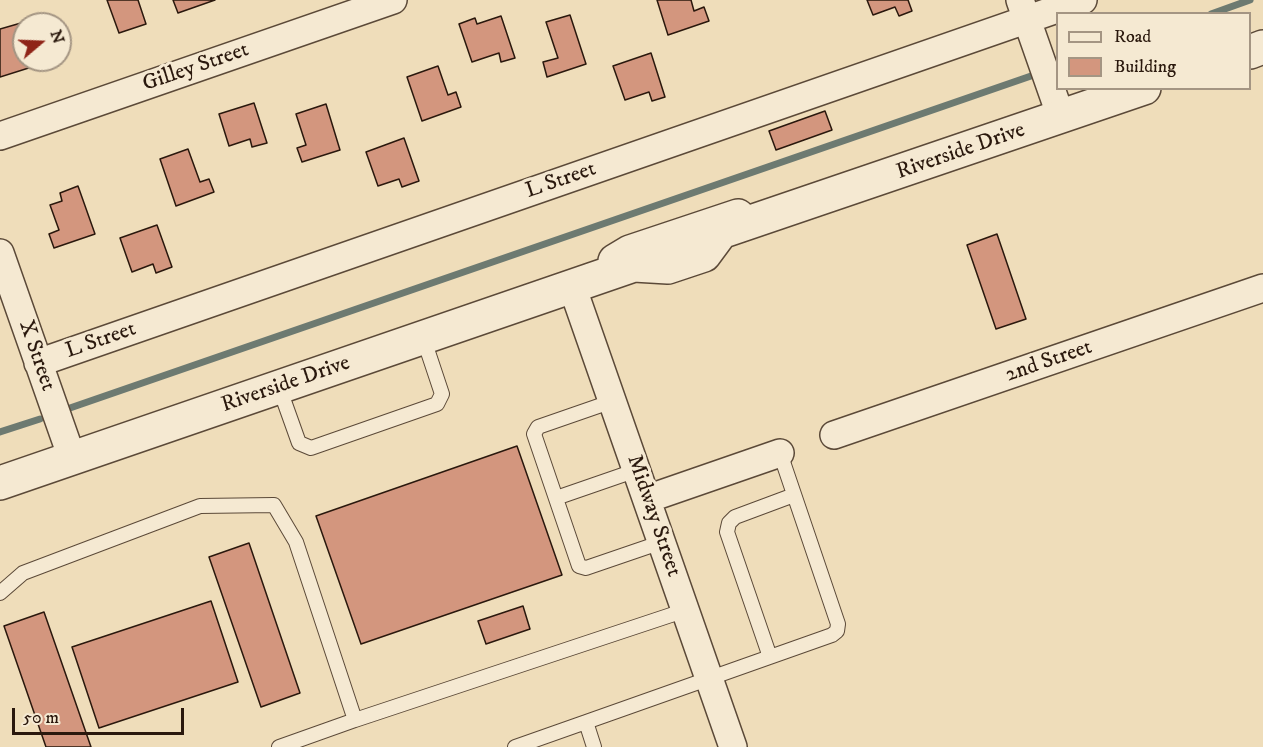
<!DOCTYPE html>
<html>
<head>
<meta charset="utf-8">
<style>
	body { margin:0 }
	#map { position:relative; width:1263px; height:747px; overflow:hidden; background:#efddba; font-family:"IM FELL DW Pica",serif }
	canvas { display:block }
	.legend { position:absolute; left:1056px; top:12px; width:195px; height:78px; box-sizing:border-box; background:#f5e9d2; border:2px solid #a49583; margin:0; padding:8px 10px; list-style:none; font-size:18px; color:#2a180d }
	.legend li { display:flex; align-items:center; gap:12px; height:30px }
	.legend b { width:30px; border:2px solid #a49583 }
	.north { position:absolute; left:12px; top:12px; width:60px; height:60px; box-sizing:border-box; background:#f5e9d2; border:2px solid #a49583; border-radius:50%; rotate:71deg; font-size:16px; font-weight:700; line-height:24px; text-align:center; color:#2a180d }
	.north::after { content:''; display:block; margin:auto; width:21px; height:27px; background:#8f2418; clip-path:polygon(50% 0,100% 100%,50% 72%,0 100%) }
	.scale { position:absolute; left:12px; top:708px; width:172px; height:27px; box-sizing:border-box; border:3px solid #2a180d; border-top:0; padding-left:8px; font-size:18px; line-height:21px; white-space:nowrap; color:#2a180d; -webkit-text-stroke:4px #f5e9d2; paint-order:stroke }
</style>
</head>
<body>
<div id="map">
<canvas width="1263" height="747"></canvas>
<ul class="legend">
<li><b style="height:8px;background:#f5e9d2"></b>Road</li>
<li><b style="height:16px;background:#d3967e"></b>Building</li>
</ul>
<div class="north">N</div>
<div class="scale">50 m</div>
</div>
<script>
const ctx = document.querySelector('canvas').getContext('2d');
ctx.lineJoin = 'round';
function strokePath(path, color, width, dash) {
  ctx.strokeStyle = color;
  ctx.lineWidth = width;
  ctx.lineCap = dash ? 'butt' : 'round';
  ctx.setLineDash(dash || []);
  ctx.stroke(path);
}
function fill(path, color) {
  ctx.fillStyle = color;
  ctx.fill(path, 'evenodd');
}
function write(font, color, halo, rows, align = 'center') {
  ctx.font = font + ' "IM FELL DW Pica",serif';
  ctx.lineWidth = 6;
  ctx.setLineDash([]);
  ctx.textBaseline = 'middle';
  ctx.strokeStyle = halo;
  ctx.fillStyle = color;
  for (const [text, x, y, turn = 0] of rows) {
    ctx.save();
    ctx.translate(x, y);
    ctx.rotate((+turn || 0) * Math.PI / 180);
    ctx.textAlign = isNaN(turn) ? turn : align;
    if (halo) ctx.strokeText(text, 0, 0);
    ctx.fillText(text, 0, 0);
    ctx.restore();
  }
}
const stream = new Path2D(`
	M1211,14L1250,0
	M70,408L1031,76
	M0,432L40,419`);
const building = new Path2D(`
	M107,0H138L146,24L119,33Z
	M173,0H215L178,13Z
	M657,0H691L694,11L704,7L709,21L668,35Z
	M867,0H908L912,11L899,16L895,7L873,15Z
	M570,15L586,64L547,77L543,62L558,58L546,22Z
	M501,16L515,58L501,62L499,53L472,62L459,24L475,18L477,24Z
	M21,23L24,31V60H33L35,66L0,77V29Z
	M651,53L665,97L652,101L649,92L625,100L613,66Z
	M438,66L448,95L456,92L461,107L422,121L407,77Z
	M254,103L267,143L252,147L250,139L229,146L219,114Z
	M326,104L340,150L302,162L297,148L306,145L296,114Z
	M825,111L832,130L776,150L769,131Z
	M404,138L419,181L402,187L399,179L378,186L366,152Z
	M188,149L200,182L209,179L214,192L176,206L160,159Z
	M78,186L95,234L54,248L49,234L59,230L50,205L62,201L60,193Z
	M157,225L172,267L156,273L153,264L132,272L120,238Z
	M997,234L1026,319L996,329L967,245Z
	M517,446L562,575L361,644L316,516Z
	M249,543L300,693L261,707L209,557Z
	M211,601L238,682L99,728L72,647Z
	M523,606L530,629L486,644L478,621Z
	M44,612L91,747H46L4,626Z`);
const service = new Path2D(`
	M279,387L299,443L311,448L437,404L442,394L423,337
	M613,401L538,427L534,434L579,566L586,568L662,542
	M556,498L637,470
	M0,593L23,573L200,506L274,505L296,542L355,720L279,747
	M770,657L727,532L729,523L735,517L794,495
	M355,720L686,610
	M515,747L586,722
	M594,747L586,722L832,635L837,631L838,624L780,453`);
const minor = new Path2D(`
	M1020,0L1061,117
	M0,136L393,0
	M0,253L72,458
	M572,286L733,747
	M38,363L1083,0
	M834,435L1263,288
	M647,499L780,453`);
const tertiary = new Path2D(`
	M1250,52L1263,47
	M615,261L630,252L738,216
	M0,483L634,265L668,267L704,255L721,232L1144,88`);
const streetNames = [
	["Gilley Street",196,68,-19],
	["Riverside Drive",961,152,-19],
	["L Street",561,181,-19],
	["L Street",101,341,-19],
	["X Street",36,356,71],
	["2nd Street",1049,362,-19],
	["Riverside Drive",286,385,-19],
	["Midway Street",653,516,71]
];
strokePath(stream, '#6d7a71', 7);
fill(building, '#d3967e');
strokePath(building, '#2a180d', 1.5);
strokePath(service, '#5b4938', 16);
strokePath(minor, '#5b4938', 30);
strokePath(tertiary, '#5b4938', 36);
strokePath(service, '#f5e9d2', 14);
strokePath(minor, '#f5e9d2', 27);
strokePath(tertiary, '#f5e9d2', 33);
write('22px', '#2a180d', '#f5e9d2', streetNames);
</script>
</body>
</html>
